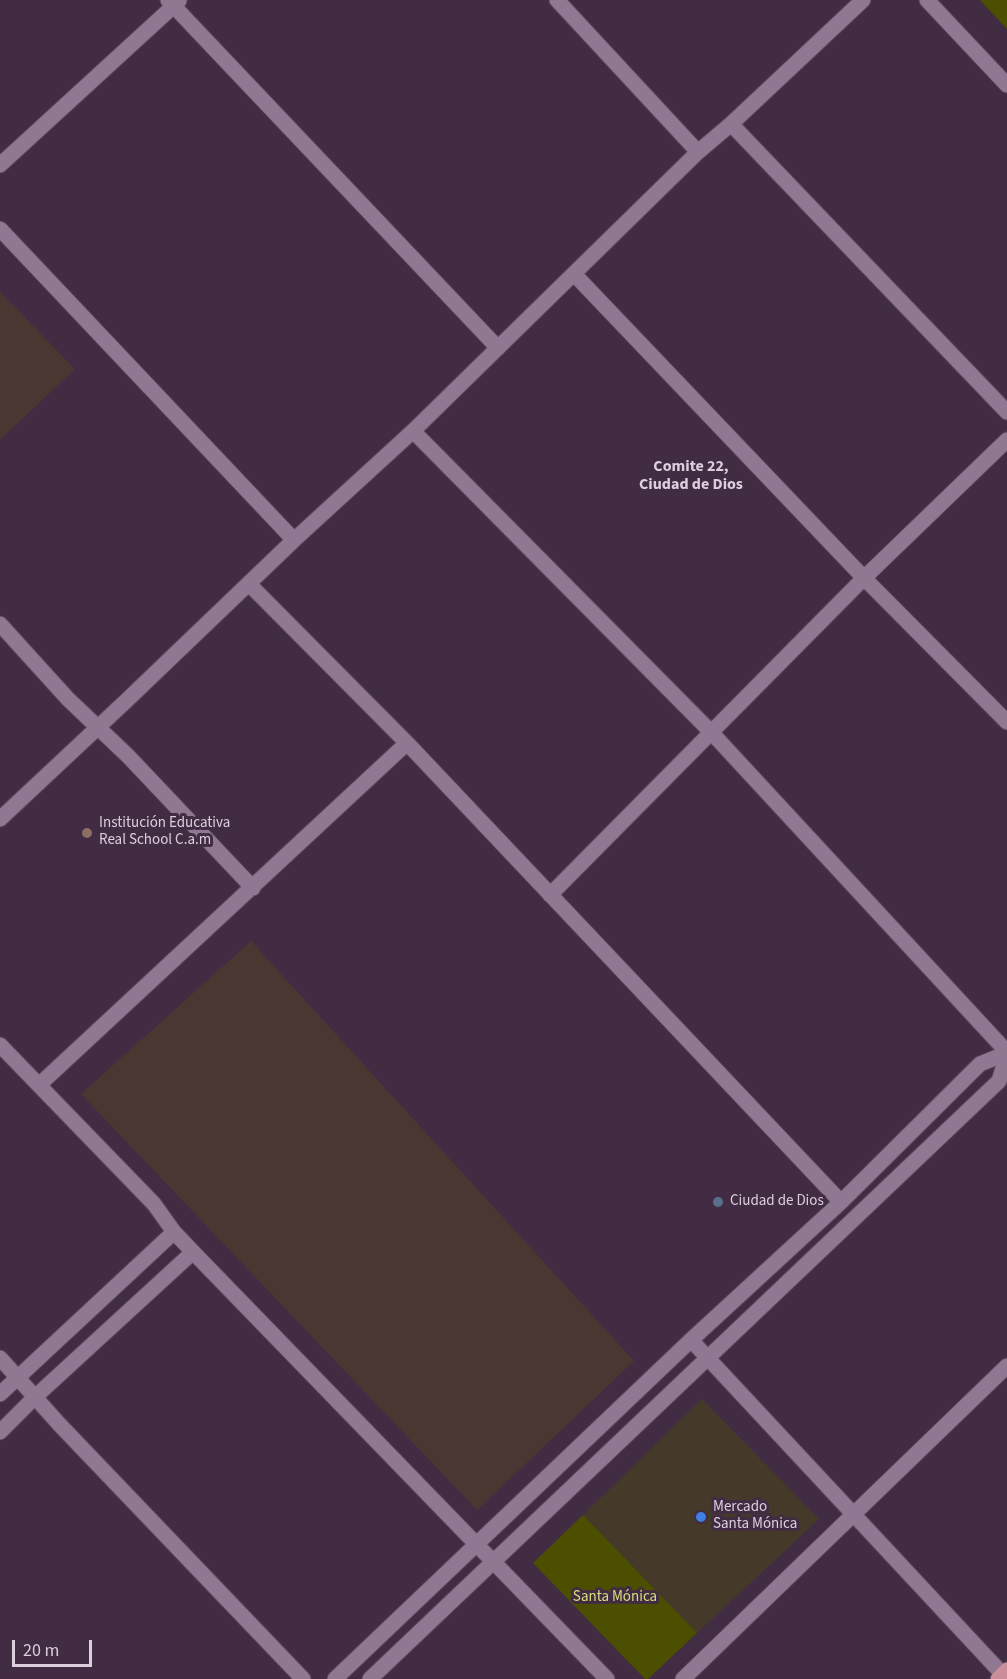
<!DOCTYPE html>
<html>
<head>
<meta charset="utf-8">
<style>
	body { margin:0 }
	#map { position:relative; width:1007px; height:1679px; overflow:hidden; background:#412c43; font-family:"Source Sans 3",sans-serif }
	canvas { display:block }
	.scale { position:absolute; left:12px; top:1640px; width:80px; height:27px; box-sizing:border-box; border:3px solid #dccedd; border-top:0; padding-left:8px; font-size:18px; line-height:21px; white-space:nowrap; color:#dccedd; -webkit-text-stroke:4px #412c43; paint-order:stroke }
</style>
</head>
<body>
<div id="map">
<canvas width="1007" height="1679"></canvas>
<div class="scale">20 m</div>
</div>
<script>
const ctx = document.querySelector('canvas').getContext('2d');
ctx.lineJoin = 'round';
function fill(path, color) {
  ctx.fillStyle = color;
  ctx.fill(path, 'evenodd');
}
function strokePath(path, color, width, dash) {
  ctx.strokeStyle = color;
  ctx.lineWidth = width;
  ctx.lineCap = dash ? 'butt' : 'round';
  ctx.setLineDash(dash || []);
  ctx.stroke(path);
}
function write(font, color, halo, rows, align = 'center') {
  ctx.font = font + ' "Source Sans 3",sans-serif';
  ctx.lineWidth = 6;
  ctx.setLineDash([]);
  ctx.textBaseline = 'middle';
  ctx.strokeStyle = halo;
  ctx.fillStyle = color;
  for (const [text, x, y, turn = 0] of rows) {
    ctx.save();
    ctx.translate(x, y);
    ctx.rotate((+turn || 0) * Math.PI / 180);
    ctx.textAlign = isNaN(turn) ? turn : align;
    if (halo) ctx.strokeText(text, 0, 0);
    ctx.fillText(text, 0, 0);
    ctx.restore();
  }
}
const commercial = new Path2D(`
	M702,1399L819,1519L697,1633L583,1515Z`);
const education = new Path2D(`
	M0,292L75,369L0,440Z
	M251,941L634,1361L477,1510L81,1094Z`);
const green = new Path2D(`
	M980,0H1007V29Z
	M583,1515L697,1633L648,1679H645L533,1563Z`);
const minor = new Path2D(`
	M168,0L498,348
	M557,0L698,152
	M927,0L1007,85
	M731,124L1007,412
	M0,165L179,1
	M0,229L294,540
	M575,275L864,578L1007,722
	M413,431L711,732L1007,1052
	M249,584L407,743L841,1202
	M0,624L68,699L128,756L253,888
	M0,819L126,701L294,540L413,431L698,152L731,124L863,0
	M550,895L864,578L1007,440
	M0,1045L154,1204L174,1232L193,1252L607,1679
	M39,1085L407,743
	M691,1340L1007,1679
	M0,1358L59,1424L303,1679
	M0,1394L174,1232
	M0,1432L35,1397L193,1252
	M335,1679L691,1340L841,1202L980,1064L1007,1053
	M370,1679L999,1081L1007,1055
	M683,1679L1007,1366`);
const major = new Path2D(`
	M998,1679L1007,1670`);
const markers = [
	[87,833,6,"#8d6e63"],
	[718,1202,6,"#5c6f8a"],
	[701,1517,6,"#3f7fe0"]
];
const poiNames = [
	["Institución Educativa",99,824],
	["Real School C.a.m",99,841],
	["Ciudad de Dios",730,1202],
	["Mercado",713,1508],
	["Santa Mónica",713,1525]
];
const parkNames = [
	["Santa Mónica",615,1598]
];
const neighbourhoodNames = [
	["Comite 22,",691,467],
	["Ciudad de Dios",691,485]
];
fill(commercial, '#453a2a');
fill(education, '#4b3731');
fill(green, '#4d4f00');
strokePath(minor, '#5a485b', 17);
strokePath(major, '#5a485b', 17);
strokePath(minor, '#907792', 15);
strokePath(major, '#cb8d9a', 15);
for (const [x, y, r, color] of markers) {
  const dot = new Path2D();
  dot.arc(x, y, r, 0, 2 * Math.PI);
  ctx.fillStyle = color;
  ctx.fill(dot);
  strokePath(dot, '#412c43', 2);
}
write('15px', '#dccedd', '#412c43', poiNames, 'left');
write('15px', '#d7de7a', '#412c43', parkNames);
write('bold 16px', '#dccedd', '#412c43', neighbourhoodNames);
</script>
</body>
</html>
